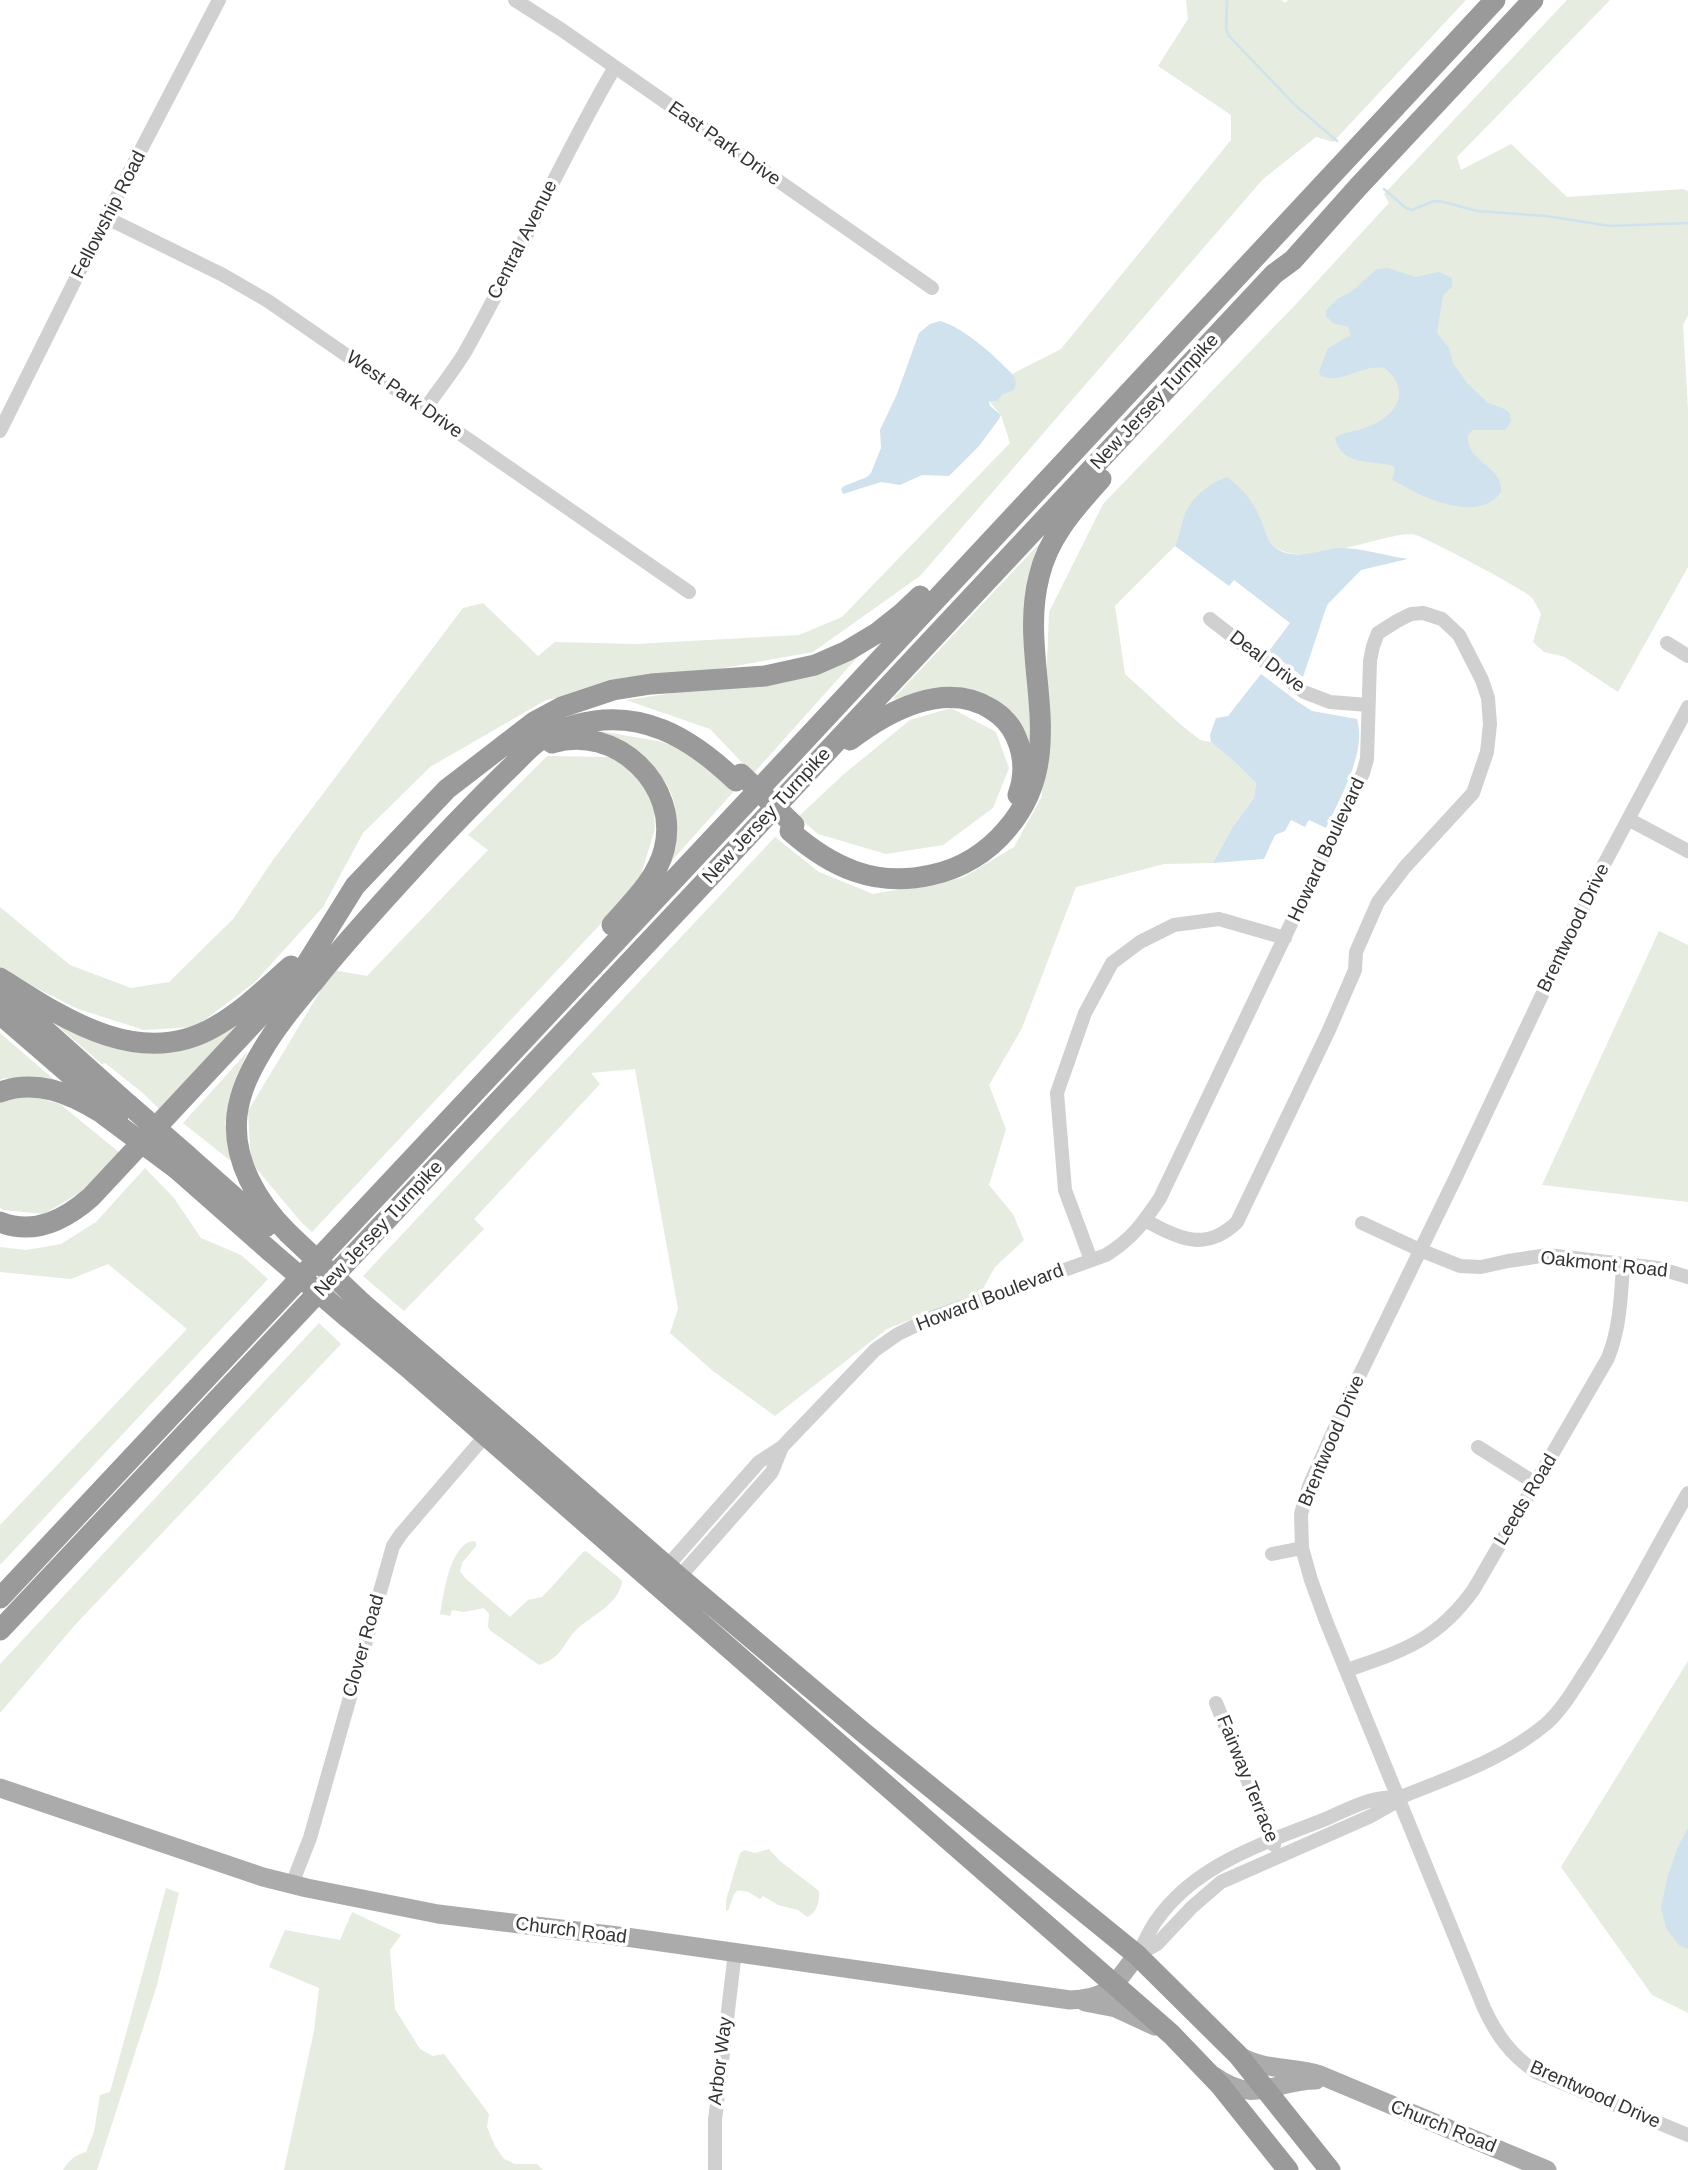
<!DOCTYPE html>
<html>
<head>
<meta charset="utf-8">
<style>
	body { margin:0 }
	canvas { display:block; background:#fff }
</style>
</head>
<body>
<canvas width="1688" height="2170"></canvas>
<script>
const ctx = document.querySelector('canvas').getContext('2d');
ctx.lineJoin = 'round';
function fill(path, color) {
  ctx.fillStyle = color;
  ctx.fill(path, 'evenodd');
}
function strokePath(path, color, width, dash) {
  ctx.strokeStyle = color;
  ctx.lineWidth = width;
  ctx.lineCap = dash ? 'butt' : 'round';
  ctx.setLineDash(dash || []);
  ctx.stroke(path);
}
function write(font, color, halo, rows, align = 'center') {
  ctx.font = font + ' Helvetica,sans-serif';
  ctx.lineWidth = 7;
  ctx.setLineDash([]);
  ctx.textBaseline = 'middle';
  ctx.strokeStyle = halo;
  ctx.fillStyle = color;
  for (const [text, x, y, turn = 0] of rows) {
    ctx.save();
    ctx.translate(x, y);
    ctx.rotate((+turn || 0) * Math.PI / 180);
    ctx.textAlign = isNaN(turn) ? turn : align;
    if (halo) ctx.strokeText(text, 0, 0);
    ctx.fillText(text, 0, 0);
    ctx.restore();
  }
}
const green = new Path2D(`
	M1186,0H1282L1285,3L1288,0H1466L1333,142L1316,137L1263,179L920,576L813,652L546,700L430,767L363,833L323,907L254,983L195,1027L144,1030L78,1009L6,973L0,968V907L70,965L131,988L169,982L234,918L273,860L463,608L483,603L538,656L555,642L635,644L799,635L842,617L1010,443L1001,415L989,401L1013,390L1012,374L1061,349L1231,140V115L1158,66L1188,19Z
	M1567,0H1610L1457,157L1461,170L1511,144L1567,197L1683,189L1688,191V315L1683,325L1688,409V567L1618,692L1565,657L1544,652L1533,642L1541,614C1538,609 1535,600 1530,596C1521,588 1420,534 1412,534C1378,534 1298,572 1272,544C1265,537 1262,524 1259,515L1183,525L1181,534L1175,546L1115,606L1125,674L1180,724L1200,740L1211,742L1238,765L1256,783L1254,798L1232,828L1213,863L1164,864L1076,887L1022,1028L989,1085L1006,1129L989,1185L1013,1214L1024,1240L995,1267L981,1292L887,1329L775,1416L713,1371L670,1333L678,1309L635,1069L591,1073L600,1084L474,1219L484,1229L404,1311L363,1276L775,837L819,872L873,894L962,878L1014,847L1042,796L1049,612L1103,504L1297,303L1389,203L1384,194Z
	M1040,543L1031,749L1013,712L981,695L948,687L892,700Z
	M863,651L753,774L710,729L626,700L686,691Z
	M951,708L996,732L1009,768L993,808L943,845L886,854L818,834L798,817L844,774L910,720Z
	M599,731L658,741L677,747L735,790L667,866C669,853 676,817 675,806C669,770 627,747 599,731Z
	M547,756L611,757L652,787L655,829L638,884L312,1232L301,1222L251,1162L248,1111L333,970L367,976L488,850L468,835Z
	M1659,931L1688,945V1202L1542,1185Z
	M267,997L161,1111L144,1094L105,1063L102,1064L34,1006L143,1050Z
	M0,1033L57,1082L5,1078L0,1080Z
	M248,1051L237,1075L225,1123L236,1165L183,1123Z
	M25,1094L60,1104L120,1153L81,1192L44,1214L3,1210L0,1207V1099Z
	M145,1168L174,1198L201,1238L241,1255L268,1279L0,1565V1525L187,1329L108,1264L71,1279L0,1272V1247L26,1250L61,1244L96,1222Z
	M319,1323L341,1344L75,1625L0,1713V1664Z
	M472,1541L476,1542V1546L462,1563L460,1571L465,1578L510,1617L528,1600L542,1597L548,1591L583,1552L586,1551L618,1577L622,1581C620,1603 593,1615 578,1628C562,1643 565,1656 539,1665L491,1631L488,1627L489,1614L484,1608L464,1612L452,1610L450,1616L440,1614C444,1594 449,1547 472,1541Z
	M1688,1661V2013L1652,1995L1561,1867Z
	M769,1849L780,1861L819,1891C820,1901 817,1913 807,1917L798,1910L778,1905L763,1896L760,1899C751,1895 751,1890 737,1891L734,1894L728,1911L726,1910V1900L740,1853L744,1850L755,1853Z
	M166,1888L179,1893L157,1985L97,2170H63C69,2160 75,2155 86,2152L94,2132L100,2095L110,2092Z
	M352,1912L401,1935L390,1950L395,2009L420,2049L433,2056L444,2054L489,2114L487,2127L495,2146L504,2159L515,2164H537L543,2170H284L314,2031L319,1988L269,1967L285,1930L340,1940Z`);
const water = new Path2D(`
	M1388,268L1416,277L1439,272L1452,278V287L1443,295L1437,333L1449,348L1453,363L1467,383L1488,403L1505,409L1510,414L1511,421L1505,430H1473L1468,435C1465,462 1504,466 1501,492C1478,525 1418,496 1392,479L1395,471L1394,466C1375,460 1341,467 1335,438C1343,432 1352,432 1362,429C1393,419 1415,395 1385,368C1363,363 1342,385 1321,376L1319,371L1328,348L1351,335L1348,327L1333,323L1326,316V311L1337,299L1351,292L1377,269Z
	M940,321C965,328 996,357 1014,376L1016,383L1014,390L1002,395L997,401H989L990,406L1001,415L999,419L979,446L949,476L922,475L900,485L881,482L843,494L841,489L844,486L867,477L871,473L881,448L880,430L897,394L919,333L930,324Z
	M1227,477C1242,488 1253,501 1260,518C1264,526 1266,537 1271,543C1288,564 1318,550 1338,548C1357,547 1388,556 1408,559L1361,570L1327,605L1303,677L1269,651L1290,623L1234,580L1229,586L1175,546C1181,534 1181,520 1188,508C1196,494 1212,482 1227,477Z
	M1261,674L1298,702L1312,711L1357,719C1367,752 1340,798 1326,828L1309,820L1305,827L1291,820L1285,831L1275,835L1264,859L1213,863L1232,828L1254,798L1256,783L1238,765L1211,742L1210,735L1216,718L1228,716Z
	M1688,1828V1949L1679,1945L1666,1928L1661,1907L1668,1875L1678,1847Z`);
const stream = new Path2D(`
	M1227,0L1226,29L1229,36L1295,105L1337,141
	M1384,189L1406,208L1412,210L1434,201L1444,202L1477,211L1546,216L1610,226L1688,223`);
const minor = new Path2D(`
	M515,0L562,30L932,288
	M107,218L223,275L268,301L689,592
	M425,409C438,390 453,372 465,352C518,259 560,160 615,67
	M0,431L120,190L219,0
	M1210,619L1304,692L1330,702L1368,705
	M1667,643L1688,656
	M1688,707L1601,870L1454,1181L1346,1403L1309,1486L1301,1514L1302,1548L1311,1580L1326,1621L1484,2008C1497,2036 1511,2055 1536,2072L1688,2135
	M1628,819L1688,851
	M1362,1223L1420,1250L1460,1266L1481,1267L1508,1261L1548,1255L1658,1268L1688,1277
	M1091,1260L1065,1190L1057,1093L1085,1013L1112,963L1140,942L1174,925L1219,919L1285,938
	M1478,1447L1535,1483
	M1272,1554L1302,1548
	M663,1571L759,1462L782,1447L875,1350L898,1334L931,1318L1106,1255C1133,1238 1143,1223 1160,1198L1363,773L1367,759L1370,661L1373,646L1378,633L1397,621L1411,614L1423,613L1442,619L1459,635L1482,680L1488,698L1490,724L1487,752L1473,793L1405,867L1378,902L1356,952L1355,970L1329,1030L1237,1222C1205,1253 1178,1238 1145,1220
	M675,1582L772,1472L782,1447
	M1347,1670C1403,1651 1438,1640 1474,1589L1608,1358C1620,1328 1621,1296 1623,1265
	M1216,1703L1274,1845
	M292,1884L310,1838L393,1546L401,1534L485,1436
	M1138,1954C1144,1943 1149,1931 1156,1921C1196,1863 1266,1843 1328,1818C1351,1808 1373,1795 1399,1798
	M1137,1955L1157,1944L1192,1907L1221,1882L1371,1816L1394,1803L1399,1798C1450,1777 1503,1760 1546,1724C1563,1709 1575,1687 1587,1669C1624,1612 1654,1551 1688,1493
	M715,2170V2120L735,1952`);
const major = new Path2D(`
	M0,1788L263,1877L307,1888L438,1914L626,1937L1070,2000C1111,1999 1113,1985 1137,1955
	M1085,2002L1116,2008L1155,2026
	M1238,2055C1263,2071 1293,2066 1320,2075L1547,2170
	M1214,2076C1256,2106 1273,2080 1316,2080`);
const highway = new Path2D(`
	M850,740C888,711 945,680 991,709C1001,715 1011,725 1016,737C1024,755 1025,776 1018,795
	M552,743C615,723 681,785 664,850C656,880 632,902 612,925
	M790,831C831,867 875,888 931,875C961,869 988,852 1007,829C1073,753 1017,662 1039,577C1048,537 1075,508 1101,479
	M0,978C64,1019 141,1071 216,1026C244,1010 267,987 291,966
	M5,994L128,1104
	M0,1014L118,1116
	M0,1092C36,1079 70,1093 100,1112
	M188,1156L267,1226
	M177,1169L270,1251
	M0,1222C35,1236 66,1219 91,1197L302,971L355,886L447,789L534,722L562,707L613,690L651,684L765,676L815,665L847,651L877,633L901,614L920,596
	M288,1233C257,1202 232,1160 237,1115C240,1091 250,1071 262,1051C277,1025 297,1002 316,979C351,935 390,894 428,852C456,822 484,793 513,765C521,757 528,749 536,743C547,734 561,729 575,725C640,707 690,737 736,781
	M362,1303L529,1446L679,1577L864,1733L1137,1955L1238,2055L1330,2170
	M347,1317L412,1371L1171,2034L1220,2085L1288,2170
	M0,1598L791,755L1495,0
	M0,1630L719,867L1274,274L1293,260L1358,187L1533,0`);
const highwayBridge = new Path2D(`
	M741,774L794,825
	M128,1104L188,1156
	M103,1114L177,1169
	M288,1233L362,1303
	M270,1251L347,1317`);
const streetNames = [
	["East Park Drive",724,144,35],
	["Fellowship Road",109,215,-63],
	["Central Avenue",523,240,-63],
	["West Park Drive",404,395,35],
	["New Jersey Turnpike",1155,402,-47],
	["Deal Drive",1267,662,37],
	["New Jersey Turnpike",767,816,-47],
	["Howard Boulevard",1327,850,-65],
	["Brentwood Drive",1574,928,-64],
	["New Jersey Turnpike",379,1229,-47],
	["Oakmont Road",1604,1265,6],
	["Howard Boulevard",990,1298,-21],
	["Brentwood Drive",1332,1441,-67],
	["Leeds Road",1526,1500,-59],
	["Clover Road",364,1646,-74],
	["Fairway Terrace",1247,1779,68],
	["Church Road",571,1931,7],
	["Arbor Way",721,2061,-83],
	["Brentwood Drive",1595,2095,24],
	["Church Road",1443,2127,22]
];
fill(green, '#e6ecdf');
fill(water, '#cfe2ee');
strokePath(stream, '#cfe2ee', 2.5);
strokePath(minor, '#d0d0d0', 14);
strokePath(major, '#ababab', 19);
strokePath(highway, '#9a9a9a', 21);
strokePath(highwayBridge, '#9a9a9a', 21);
write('19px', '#333', '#fff', streetNames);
</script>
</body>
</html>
